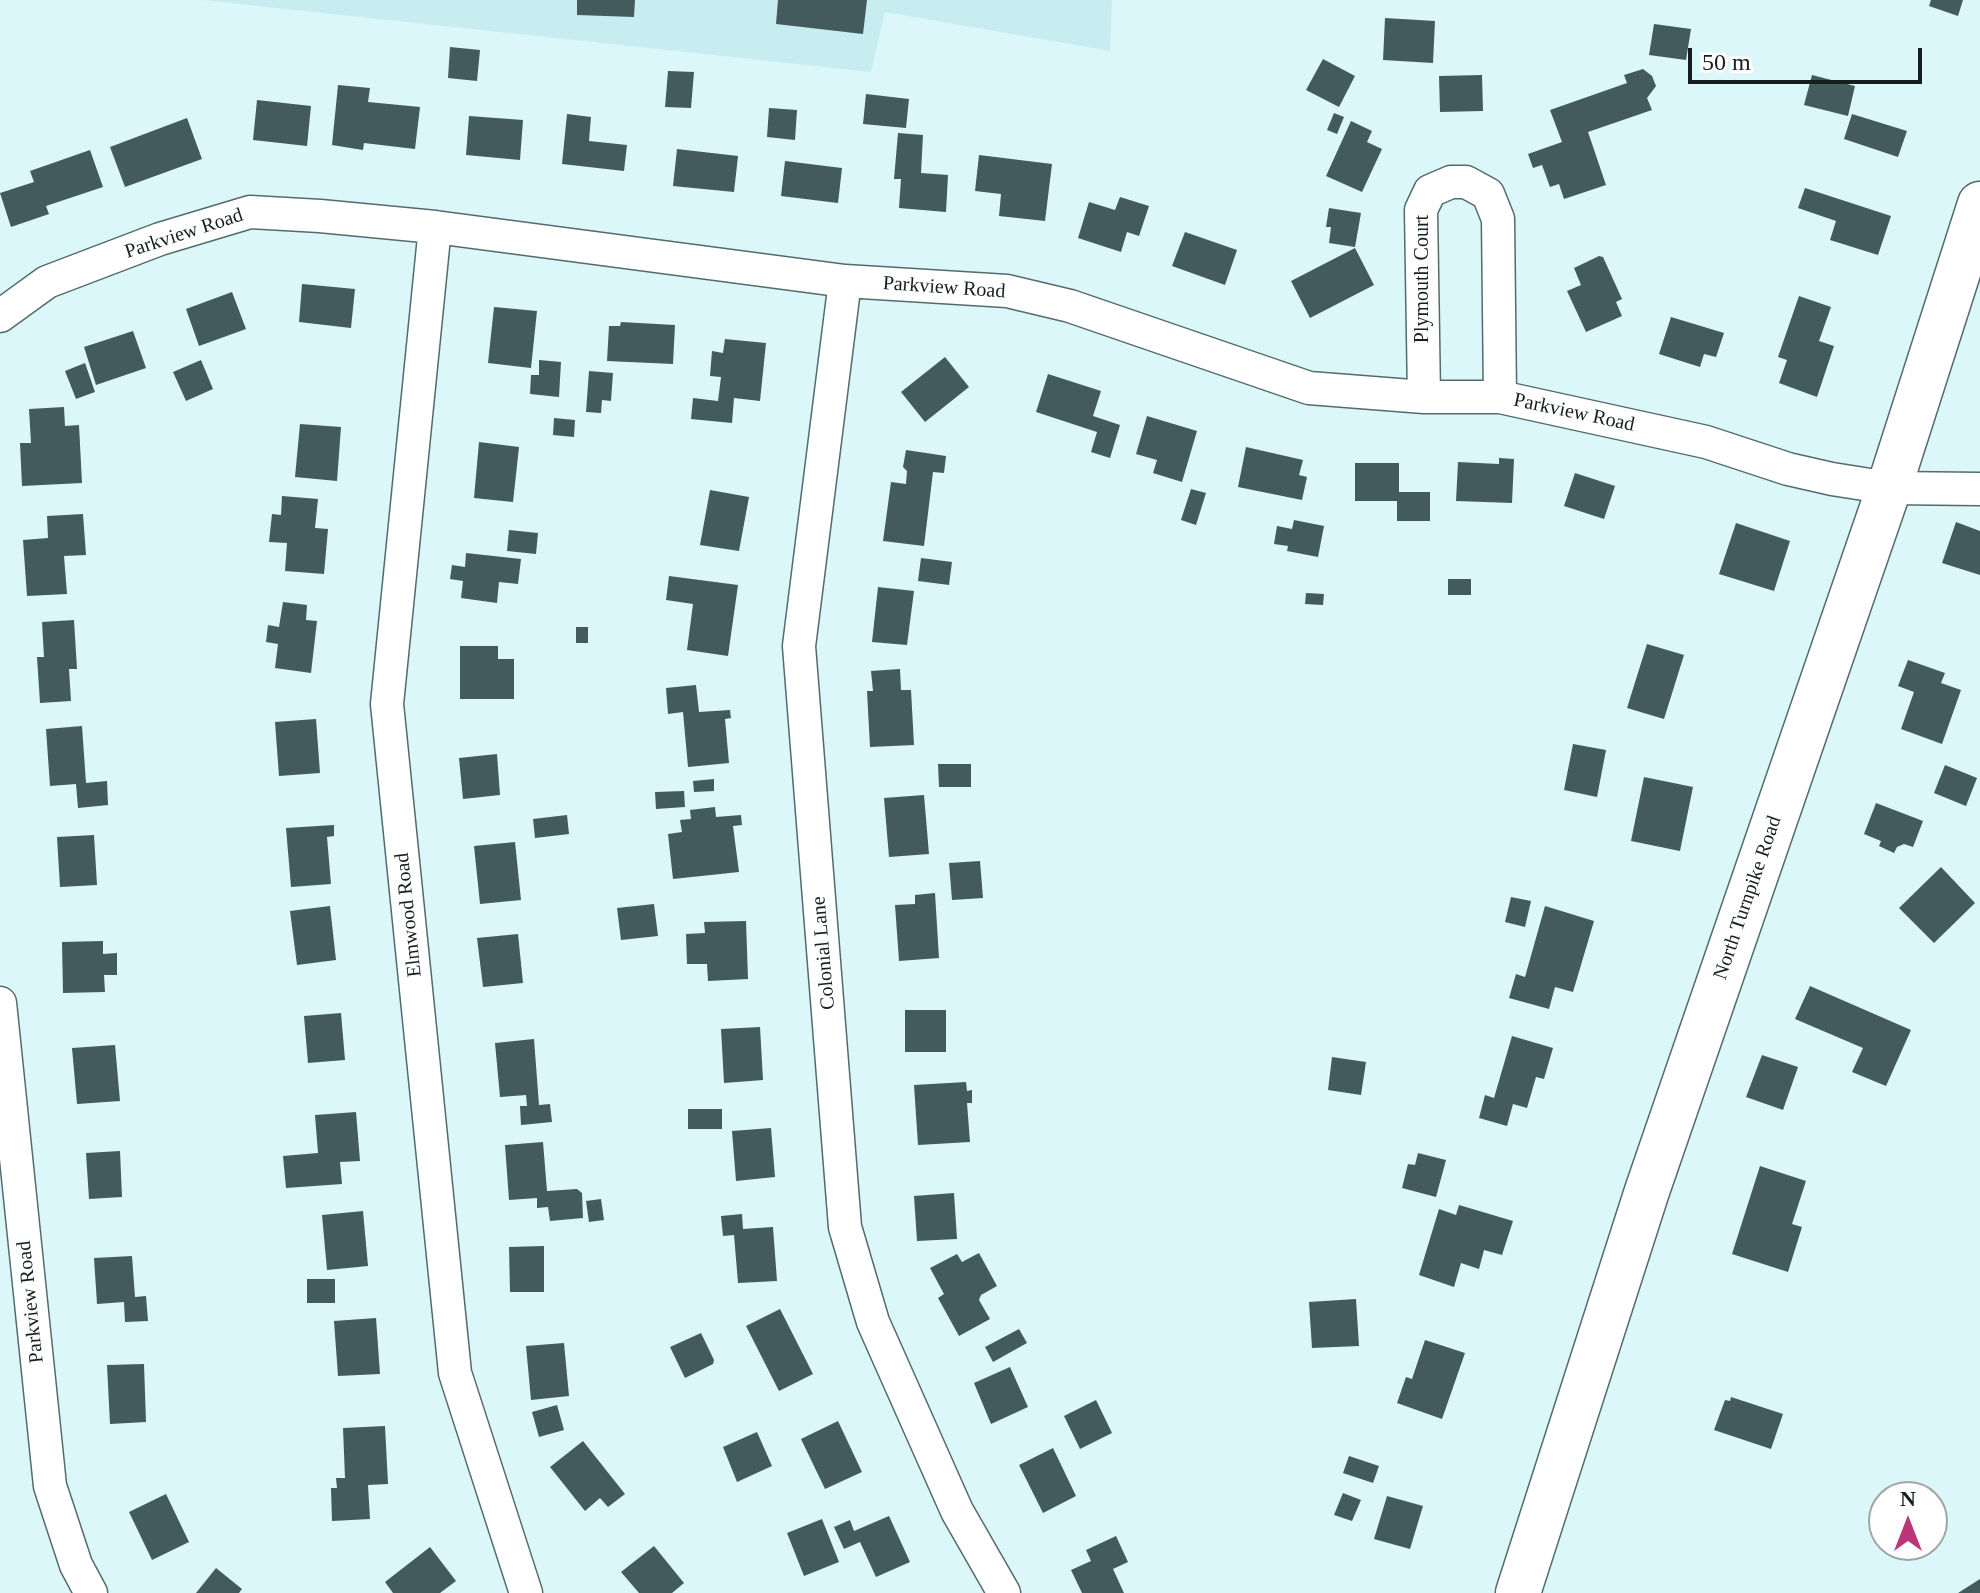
<!DOCTYPE html>
<html>
<head>
<meta charset="utf-8">
<style>
	body { margin:0 }
	#map { position:relative; width:1980px; height:1593px; overflow:hidden; background:#dcf7fa; font-family:Georgia,serif }
	canvas { display:block }
	.north { position:absolute; left:1868px; top:1481px; width:80px; height:80px; box-sizing:border-box; background:#fefefe; border:2px solid #a1a5a5; border-radius:50%; rotate:0deg; font-size:22px; font-weight:700; line-height:32px; text-align:center; color:#151f20 }
	.north::after { content:''; display:block; margin:auto; width:28px; height:36px; background:#bb3679; clip-path:polygon(50% 0,100% 100%,50% 72%,0 100%) }
	.scale { position:absolute; left:1688px; top:48px; width:234px; height:36px; box-sizing:border-box; border:4px solid #151f20; border-top:0; padding-left:10px; font-size:24px; line-height:28px; white-space:nowrap; color:#151f20; -webkit-text-stroke:6px #fefefe; paint-order:stroke }
</style>
</head>
<body>
<div id="map">
<canvas width="1980" height="1593"></canvas>
<div class="north">N</div>
<div class="scale">50 m</div>
</div>
<script>
const ctx = document.querySelector('canvas').getContext('2d');
ctx.lineJoin = 'round';
function fill(path, color) {
  ctx.fillStyle = color;
  ctx.fill(path, 'evenodd');
}
function strokePath(path, color, width, dash) {
  ctx.strokeStyle = color;
  ctx.lineWidth = width;
  ctx.lineCap = dash ? 'butt' : 'round';
  ctx.setLineDash(dash || []);
  ctx.stroke(path);
}
function write(font, color, halo, rows, align = 'center') {
  ctx.font = font + ' Georgia,serif';
  ctx.lineWidth = 8;
  ctx.setLineDash([]);
  ctx.textBaseline = 'middle';
  ctx.strokeStyle = halo;
  ctx.fillStyle = color;
  for (const [text, x, y, turn = 0] of rows) {
    ctx.save();
    ctx.translate(x, y);
    ctx.rotate((+turn || 0) * Math.PI / 180);
    ctx.textAlign = isNaN(turn) ? turn : align;
    if (halo) ctx.strokeText(text, 0, 0);
    ctx.fillText(text, 0, 0);
    ctx.restore();
  }
}
const built = new Path2D(`
	M202,0H1112L1110,51L885,12L871,72Z`);
const building = new Path2D(`
	M577,0H635L634,17L577,15Z
	M778,0H867L863,34L776,24Z
	M1931,0H1963L1958,16L1929,6Z
	M1385,18L1435,21L1433,63L1383,60Z
	M1654,24L1691,29L1686,60L1649,55Z
	M450,47L480,50L477,81L448,78Z
	M1323,59L1355,76L1339,107L1306,90Z
	M1643,69L1652,76L1656,86L1647,98L1652,110L1588,132L1606,185L1564,199L1559,184L1550,187L1542,165L1533,168L1528,154L1562,142L1550,110L1627,83L1624,75Z
	M668,71L694,72L691,108L665,107Z
	M1482,75L1483,111L1440,112L1439,76Z
	M1812,75L1855,86L1848,116L1804,105Z
	M338,85L370,88L368,102L420,107L415,149L364,143L363,150L332,145Z
	M866,94L909,99L906,128L863,124Z
	M257,100L311,106L307,146L253,140Z
	M769,108L797,110L795,140L767,137Z
	M1334,113L1344,117L1337,134L1327,130Z
	M567,114L591,117L589,141L627,145L624,171L562,164Z
	M1852,114L1907,131L1898,157L1844,139Z
	M469,116L523,120L520,160L466,155Z
	M187,118L202,159L125,187L110,147Z
	M1351,121L1372,131L1367,142L1382,149L1362,192L1326,176Z
	M898,133L923,135L921,173L948,175L946,212L899,208L901,179H894Z
	M677,149L738,156L734,192L673,186Z
	M90,150L103,187L46,206L49,214L11,227L0,193L34,182L30,171Z
	M979,155L1052,164L1045,221L999,216L1001,194L975,191Z
	M785,161L842,168L838,203L781,196Z
	M1805,188L1891,216L1878,255L1830,240L1836,221L1798,208Z
	M1120,197L1149,206L1139,236L1127,232L1121,252L1078,238L1089,202L1115,210Z
	M1329,208L1361,213L1355,247L1329,243L1331,227H1326Z
	M1185,232L1237,250L1225,285L1172,266Z
	M1355,248L1374,285L1310,318L1291,281Z
	M1599,256L1603,257L1622,299L1616,302L1622,316L1586,332L1567,291L1581,285L1574,268Z
	M302,284L355,289L351,328L299,322Z
	M232,292L246,329L199,346L186,309Z
	M1799,296L1831,307L1819,341L1834,346L1817,397L1779,383L1787,360L1778,357Z
	M494,307L537,311L531,368L488,363Z
	M1671,317L1724,333L1716,357L1704,354L1700,367L1659,354Z
	M621,322L675,325L673,364L607,361L609,326H620Z
	M133,331L146,368L96,385L84,347Z
	M725,339L766,343L760,401L734,398L732,423L691,419L693,398L718,401L721,377L710,376L712,351L723,353Z
	M945,357L969,387L925,422L901,392Z
	M201,360L213,389L186,401L173,372Z
	M539,360L561,362L559,397L530,394L531,375H539Z
	M85,363L95,392L76,399L65,371Z
	M589,371L613,373L611,401L602,400L601,413L586,412Z
	M1048,374L1101,391L1093,416L1120,425L1110,458L1091,452L1097,432L1036,412Z
	M64,407L65,426L79,425L82,483L22,486L20,443H31L29,409Z
	M1147,416L1197,431L1182,482L1153,473L1157,460L1136,454Z
	M554,418L575,420L574,437L553,435Z
	M300,424L341,427L337,481L295,477Z
	M479,442L519,447L513,502L474,498Z
	M1246,447L1303,460L1299,475L1307,477L1302,500L1238,487Z
	M906,450L946,456L944,473L933,472L924,546L883,541L891,482L906,484L907,471L903,467Z
	M1499,458L1514,459L1512,503L1456,501L1458,462L1499,464Z
	M1355,463H1399V492H1430V521H1397V501H1355Z
	M1575,473L1615,486L1604,519L1564,506Z
	M1191,489L1206,493L1196,525L1181,520Z
	M710,490L749,497L739,551L700,545Z
	M282,496L318,499L315,528L328,529L324,574L285,571L287,543L269,542L272,514L281,515Z
	M83,514L86,555L64,556L67,594L27,596L23,540L48,538L47,516Z
	M1294,520L1324,526L1318,557L1287,551L1288,546L1274,544L1277,526L1292,529Z
	M1956,522L1980,531V575L1942,563Z
	M1736,523L1790,541L1774,591L1719,574Z
	M509,530L538,533L536,554L507,551Z
	M466,553L521,559L518,584L499,582L497,603L461,598L463,581L450,579L452,565L465,567Z
	M921,558L952,562L949,585L918,581Z
	M669,576L738,585L728,656L687,650L693,604L666,600Z
	M1448,579H1471V595H1448Z
	M878,587L914,591L907,645L872,642Z
	M1306,593L1324,594L1323,605L1305,604Z
	M283,602L307,605L306,620L317,621L311,673L275,668L278,644L266,642L268,625L279,627Z
	M74,620L77,669H69L71,701L40,703L37,657H44L42,622Z
	M576,627H588V643H576Z
	M1647,644L1684,655L1664,719L1627,708Z
	M460,646H498V659H514V699H460Z
	M1908,660L1945,673L1941,683L1961,690L1942,744L1901,729L1914,692L1898,686Z
	M900,669L901,690H911L914,745L870,747L867,691H873L871,671Z
	M696,685L699,712L730,710L731,718L725,719L729,763L688,767L683,712L668,714L666,688Z
	M316,719L320,773L279,776L275,722Z
	M82,726L86,783L107,781L108,805L78,808L76,784L50,786L46,729Z
	M1573,744L1606,750L1597,797L1564,790Z
	M497,754L500,795L463,799L459,758Z
	M938,764H971V787H939Z
	M1945,765L1977,778L1966,806L1934,793Z
	M1644,777L1693,787L1680,851L1631,841Z
	M714,779V791L694,792L693,781Z
	M684,791L685,807L656,809L655,792Z
	M924,795L929,854L889,857L884,798Z
	M1876,803L1923,821L1913,847L1904,844L1897,847L1894,853L1879,846L1881,841L1864,834Z
	M715,807L716,817L741,815L742,825L733,826L739,872L673,879L668,834L682,832L680,820L691,819L690,810Z
	M567,815L569,834L535,838L533,819Z
	M334,825V836L327,837L331,884L291,887L286,828Z
	M94,835L97,885L60,887L57,837Z
	M515,842L521,900L480,904L474,846Z
	M980,861L983,898L952,900L949,863Z
	M1941,867L1975,903L1934,943L1899,908Z
	M935,893L939,958L899,961L895,905L915,904V895Z
	M1511,897L1531,901L1525,927L1505,922Z
	M654,904L658,936L621,940L617,908Z
	M330,906L336,960L297,965L290,911Z
	M1545,906L1594,921L1573,992L1555,987L1549,1009L1509,998L1516,974L1525,977Z
	M746,921L748,979L708,981L707,964H687L686,934L705,933L704,922Z
	M518,934L523,983L483,987L477,938Z
	M103,941V954L117,953V975H104L105,992L63,993L62,942Z
	M1810,986L1911,1030L1886,1086L1852,1072L1863,1048L1795,1019Z
	M905,1010H946V1052H905Z
	M341,1013L345,1060L308,1063L304,1016Z
	M760,1027L763,1080L724,1083L721,1029Z
	M1512,1036L1553,1048L1544,1079L1536,1077L1527,1108L1513,1104L1507,1126L1479,1118L1485,1095L1494,1098Z
	M534,1039L539,1105L550,1104L552,1122L521,1125L520,1106H527L526,1095L500,1097L495,1043Z
	M115,1045L120,1101L77,1104L72,1048Z
	M1762,1055L1798,1067L1783,1110L1746,1097Z
	M1332,1057L1366,1062L1361,1095L1328,1090Z
	M966,1082L967,1091L972,1090V1103H967L970,1142L918,1145L914,1085Z
	M688,1109H722V1129H688Z
	M356,1112L360,1161L340,1162L342,1184L286,1188L283,1156L318,1153L315,1115Z
	M771,1128L775,1177L736,1181L732,1131Z
	M543,1142L547,1191L577,1189L582,1193L583,1218L550,1221L548,1207L537,1208V1198L509,1200L505,1145Z
	M120,1151L122,1197L89,1199L86,1153Z
	M1418,1153L1446,1160L1436,1197L1402,1188L1408,1164L1415,1165Z
	M1760,1166L1806,1181L1792,1224L1802,1227L1788,1272L1732,1254Z
	M954,1193L957,1239L917,1241L914,1196Z
	M601,1199L604,1220L589,1222L586,1201Z
	M1459,1205L1513,1221L1502,1255L1484,1250L1479,1269L1461,1263L1454,1287L1419,1275L1439,1209L1456,1215Z
	M363,1211L368,1266L327,1270L322,1215Z
	M742,1214L743,1229L773,1227L777,1281L738,1283L734,1235L723,1236L721,1216Z
	M544,1246V1292H510L509,1247Z
	M979,1253L997,1286L981,1295L979,1300L990,1319L959,1336L938,1298L944,1294L930,1268L957,1254L962,1262Z
	M132,1256L135,1297L146,1296L148,1321L125,1322L124,1302L97,1304L94,1258Z
	M307,1279H335V1303H307Z
	M1356,1299L1359,1346L1312,1348L1309,1302Z
	M780,1309L813,1374L779,1391L746,1326Z
	M376,1318L380,1374L338,1376L334,1321Z
	M1019,1329L1027,1343L993,1362L985,1347Z
	M701,1333L714,1360L713,1364L685,1378L670,1347Z
	M1425,1340L1465,1353L1442,1419L1397,1403L1406,1377L1412,1379Z
	M564,1343L569,1396L531,1400L526,1346Z
	M144,1364L146,1422L110,1424L107,1365Z
	M1010,1367L1028,1407L991,1424L974,1383Z
	M1731,1397L1783,1414L1771,1449L1714,1430L1725,1400L1730,1401Z
	M1096,1400L1112,1433L1080,1449L1064,1416Z
	M557,1405L564,1430L539,1437L532,1412Z
	M838,1421L862,1472L825,1489L801,1439Z
	M385,1426L388,1484L368,1485L370,1519L332,1521L331,1488H337L336,1478H345L343,1428Z
	M757,1432L772,1466L737,1482L723,1447Z
	M583,1441L625,1494L608,1507L600,1498L585,1511L550,1467Z
	M1053,1448L1076,1496L1043,1513L1019,1465Z
	M1349,1456L1379,1466L1373,1483L1343,1473Z
	M1343,1493L1361,1500L1352,1521L1334,1515Z
	M166,1494L189,1542L152,1560L129,1512Z
	M1387,1496L1423,1506L1410,1549L1374,1539Z
	M889,1516L910,1562L876,1577L860,1542L844,1549L834,1527L850,1520L854,1531Z
	M822,1519L839,1562L804,1576L787,1533Z
	M1116,1536L1128,1562L1113,1569L1124,1593H1082L1071,1570L1091,1561L1086,1550Z
	M654,1546L684,1583L672,1593H639L621,1572Z
	M430,1547L456,1581L440,1593H393L385,1582Z
	M216,1568L242,1589L239,1593H196Z
	M1980,1579V1593H1958Z`);
const street = new Path2D(`
	M435,227L387,704L455,1373L526,1593
	M845,281L799,646L845,1227L873,1322L957,1511L1004,1593
	M0,316L47,282L160,239L250,212L320,216L435,227L845,281L1007,291L1070,306L1309,388L1424,397H1500L1706,442L1788,469L1832,479L1889,488L1980,489
	M1424,397L1421,210L1430,191L1451,182H1466L1488,194L1498,219L1500,397
	M0,1003L50,1486L76,1565L91,1593`);
const secondary = new Path2D(`
	M1518,1593L1647,1191L1889,488L1980,204`);
const streetNames = [
	["Parkview Road",184,234,-18],
	["Plymouth Court",1423,279,-90],
	["Parkview Road",944,288,4],
	["Parkview Road",1574,413,12],
	["North Turnpike Road",1748,898,-71],
	["Elmwood Road",409,915,-96],
	["Colonial Lane",824,953,-95],
	["Parkview Road",31,1302,-96]
];
fill(built, '#c8edf1');
fill(building, '#435b5d');
strokePath(street, '#536b6d', 35);
strokePath(secondary, '#536b6d', 47);
strokePath(street, '#fff', 32);
strokePath(secondary, '#fff', 44);
write('20px', '#151f20', '#fefefe', streetNames);
</script>
</body>
</html>
